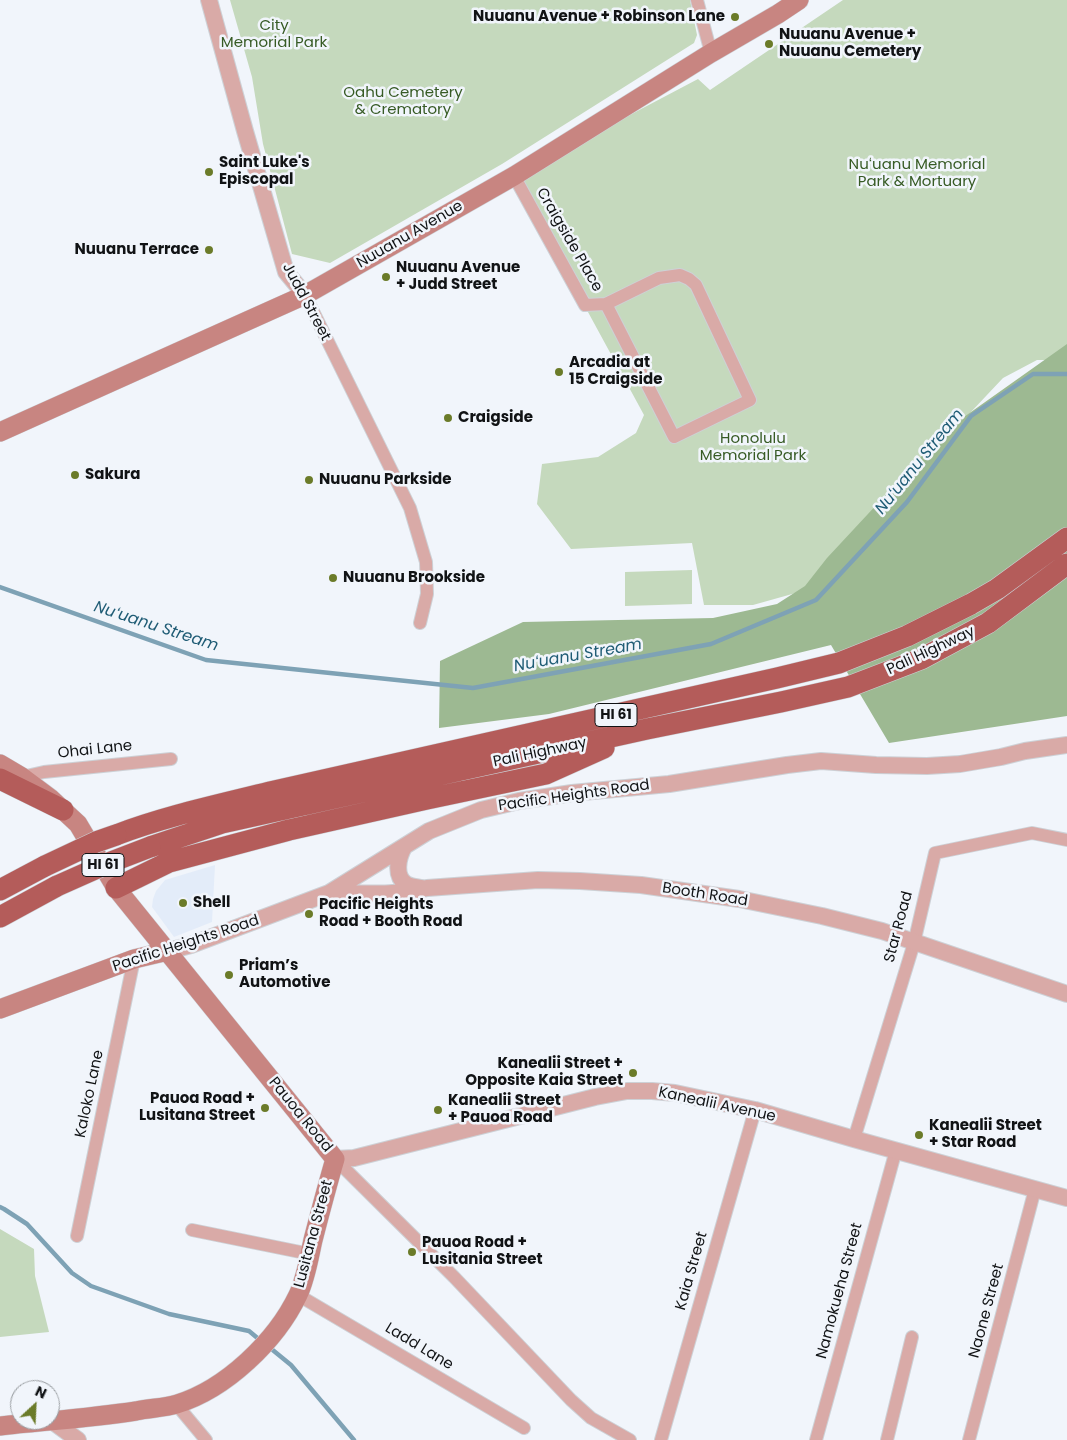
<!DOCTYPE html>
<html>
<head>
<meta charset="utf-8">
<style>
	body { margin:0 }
	#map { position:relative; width:1067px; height:1440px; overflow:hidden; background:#f1f5fb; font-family:Poppins,sans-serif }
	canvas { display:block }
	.north { position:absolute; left:10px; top:1380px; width:50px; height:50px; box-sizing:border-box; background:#f1f5fb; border:1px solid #979b9f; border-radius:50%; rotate:25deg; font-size:14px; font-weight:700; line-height:20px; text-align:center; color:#111315 }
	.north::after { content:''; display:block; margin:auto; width:18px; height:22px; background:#6b7b29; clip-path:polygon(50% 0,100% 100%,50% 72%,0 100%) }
</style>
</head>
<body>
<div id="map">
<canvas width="1067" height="1440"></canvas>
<div class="north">N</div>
</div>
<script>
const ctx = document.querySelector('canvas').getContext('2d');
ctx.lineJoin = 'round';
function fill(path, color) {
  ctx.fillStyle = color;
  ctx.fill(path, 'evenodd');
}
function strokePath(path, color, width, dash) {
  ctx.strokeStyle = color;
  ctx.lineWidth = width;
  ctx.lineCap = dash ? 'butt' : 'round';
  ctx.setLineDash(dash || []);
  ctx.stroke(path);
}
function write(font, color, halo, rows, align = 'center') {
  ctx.font = font + ' Poppins,sans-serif';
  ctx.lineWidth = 5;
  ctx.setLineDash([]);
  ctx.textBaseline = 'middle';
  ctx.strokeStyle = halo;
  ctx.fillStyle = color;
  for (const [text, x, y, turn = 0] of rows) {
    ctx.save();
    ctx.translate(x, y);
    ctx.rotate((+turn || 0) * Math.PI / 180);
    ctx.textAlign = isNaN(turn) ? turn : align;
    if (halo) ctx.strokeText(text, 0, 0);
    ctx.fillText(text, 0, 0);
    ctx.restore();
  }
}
const built = new Path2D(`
	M215,865L212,922L174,937L152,907L153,899L156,891L165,880Z`);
const green = new Path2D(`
	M230,0H690L697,35L694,43L502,164L330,263L292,254L263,144L252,77Z
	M843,0H1067V360H1037L1003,378L904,483L810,589L753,605H704L692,543L571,549L537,504L542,464L598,457L636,433L644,415L514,176L698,79L710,90Z
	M692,570V604L625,606V572Z
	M0,1229L34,1249L35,1276L49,1332L0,1337Z`);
const forest = new Path2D(`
	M1067,344V716L889,743L831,645L549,714L439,728L440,661L523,622L713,618L777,604L805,586L827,558L947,429Z`);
const stream = new Path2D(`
	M0,587L206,660L473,688L711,644L816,600L907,502L971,416L1033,374H1067
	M0,1207L4,1209L27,1224L72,1273L91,1286L169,1314L249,1331L261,1341
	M269,1347L291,1365L354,1440`);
const minor = new Path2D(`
	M697,0L711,53
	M514,176L585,305L606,304
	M680,275L689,279L696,285L750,400L674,437L606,304L659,278Z
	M305,295L410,508L426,562L427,594L420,623
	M22,777L44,772L171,759
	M854,1139L914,943L935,853L1032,833L1067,840
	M335,1159L454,1277L571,1400L591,1418L630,1440
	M192,1230L310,1254
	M77,1236L134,959
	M298,1295L524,1428
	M176,1404L206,1440
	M661,1440L755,1110
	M816,1440L896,1150
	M887,1440L912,1337
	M969,1440L1035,1189`);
const tertiary = new Path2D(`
	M209,0L245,131L286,272L305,295
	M404,847C398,858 394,876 406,884C411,887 417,887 422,888
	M330,893C362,893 395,896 427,888L538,880L580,881L641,885L739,899L822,916L882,931L1067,994
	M168,951L191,945L329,893L429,831L481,810L519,801L572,793L669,784L787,765L821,761L876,765L927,766L960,764L1001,757L1025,751L1067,745
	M335,1159L354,1158L595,1097L627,1091H652L675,1093L755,1110L854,1139L1067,1198
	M52,1421L78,1440`);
const secondary = new Path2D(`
	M0,432L305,295L514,176L711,53L778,14L799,0
	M0,764L22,777L50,798L78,824L116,888L335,1159C327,1186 320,1213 313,1240C309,1258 306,1278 298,1295C276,1341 226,1389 177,1404C164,1408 149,1408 136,1411C91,1418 45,1421 0,1426
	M0,1009L134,959L168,951`);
const trunk = new Path2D(`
	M0,779L63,810
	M116,835C166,816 218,805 270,792L777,678L839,663L907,636L971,604L997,589L1067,538
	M150,847L222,823L647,729L781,702L848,687L921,659L988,623L1067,564
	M116,888L169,862L289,830L427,799L546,774L604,748
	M0,890L45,866
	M0,917L57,886`);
const trunkBridge = new Path2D(`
	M45,866L96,842L116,835
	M57,886L111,862L150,847`);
const markers = [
	[735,17,5,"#6b7b29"],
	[769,44,5,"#6b7b29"],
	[209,172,5,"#6b7b29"],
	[209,250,5,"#6b7b29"],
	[386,277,5,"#6b7b29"],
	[559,372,5,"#6b7b29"],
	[448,418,5,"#6b7b29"],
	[75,475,5,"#6b7b29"],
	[309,480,5,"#6b7b29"],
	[333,578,5,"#6b7b29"],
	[183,903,5,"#6b7b29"],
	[309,914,5,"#6b7b29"],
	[229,975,5,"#6b7b29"],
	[633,1073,5,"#6b7b29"],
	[265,1108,5,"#6b7b29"],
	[438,1110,5,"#6b7b29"],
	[919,1135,5,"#6b7b29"],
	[412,1252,5,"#6b7b29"]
];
const shields = [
	[616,715,42],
	[103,865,42]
];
const shieldNames = [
	["HI 61",616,715],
	["HI 61",103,865]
];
const poiNames = [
	["Nuuanu Avenue + Robinson Lane",725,17,"right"],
	["Nuuanu Avenue +",779,35],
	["Nuuanu Cemetery",779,52],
	["Saint Luke's",219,163],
	["Episcopal",219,180],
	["Nuuanu Terrace",199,250,"right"],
	["Nuuanu Avenue",396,268],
	["+ Judd Street",396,285],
	["Arcadia at",569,363],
	["15 Craigside",569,380],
	["Craigside",458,418],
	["Sakura",85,475],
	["Nuuanu Parkside",319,480],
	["Nuuanu Brookside",343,578],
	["Shell",193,903],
	["Pacific Heights",319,905],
	["Road + Booth Road",319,922],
	["Priam’s",239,966],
	["Automotive",239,983],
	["Kanealii Street +",623,1064,"right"],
	["Opposite Kaia Street",623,1081,"right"],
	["Pauoa Road +",255,1099,"right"],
	["Lusitana Street",255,1116,"right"],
	["Kanealii Street",448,1101],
	["+ Pauoa Road",448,1118],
	["Kanealii Street",929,1126],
	["+ Star Road",929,1143],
	["Pauoa Road +",422,1243],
	["Lusitania Street",422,1260]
];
const parkNames = [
	["City",274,26],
	["Memorial Park",274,43],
	["Oahu Cemetery",403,93],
	["& Crematory",403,110],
	["Nuʻuanu Memorial",917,165],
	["Park & Mortuary",917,182],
	["Honolulu",753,439],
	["Memorial Park",753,456]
];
const streetNames = [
	["Nuuanu Avenue",410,235,-30],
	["Craigside Place",569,240,60],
	["Judd Street",306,302,62],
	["Pali Highway",931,651,-25],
	["Ohai Lane",95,750,-6],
	["Pali Highway",540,753,-12],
	["Pacific Heights Road",574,796,-8],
	["Booth Road",705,895,9],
	["Star Road",899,927,-75],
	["Pacific Heights Road",186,944,-18],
	["Kaloko Lane",90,1094,-78],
	["Kanealii Avenue",717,1105,12],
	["Pauoa Road",300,1115,51],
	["Lusitana Street",314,1234,-75],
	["Kaia Street",692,1271,-74],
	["Namokueha Street",840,1291,-75],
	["Naone Street",987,1311,-75],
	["Ladd Lane",419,1347,31]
];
const waterNames = [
	["Nuʻuanu Stream",920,462,-51],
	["Nuʻuanu Stream",156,627,18],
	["Nuʻuanu Stream",578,656,-10]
];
fill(built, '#e3ecf9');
fill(green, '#c5d9bd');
fill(forest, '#9db992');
strokePath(stream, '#7ea2b5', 4.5);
strokePath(minor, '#cdd1d6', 14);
strokePath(tertiary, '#cdd1d6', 18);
strokePath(secondary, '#cdd1d6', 20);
strokePath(trunk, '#cdd1d6', 22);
strokePath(minor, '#d9aaa7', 12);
strokePath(tertiary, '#d9aaa7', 16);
strokePath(secondary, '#c88581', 19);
strokePath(trunk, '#b45c5a', 21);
strokePath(trunkBridge, '#cdd1d6', 22, []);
strokePath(trunkBridge, '#b45c5a', 21);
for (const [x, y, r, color] of markers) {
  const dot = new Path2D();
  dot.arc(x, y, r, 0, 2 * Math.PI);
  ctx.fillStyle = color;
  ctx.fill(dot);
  strokePath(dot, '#f1f5fb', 2);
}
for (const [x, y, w] of shields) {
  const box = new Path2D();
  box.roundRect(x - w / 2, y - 11.5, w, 23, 4);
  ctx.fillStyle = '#f1f5fb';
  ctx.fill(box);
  strokePath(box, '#111315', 1);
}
write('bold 14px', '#111315', null, shieldNames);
write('bold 15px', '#111315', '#f1f5fb', poiNames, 'left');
write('15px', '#375b25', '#f1f5fb', parkNames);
write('15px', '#111315', '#f1f5fb', streetNames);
write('italic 16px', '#1f5c75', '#f1f5fb', waterNames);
</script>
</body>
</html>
